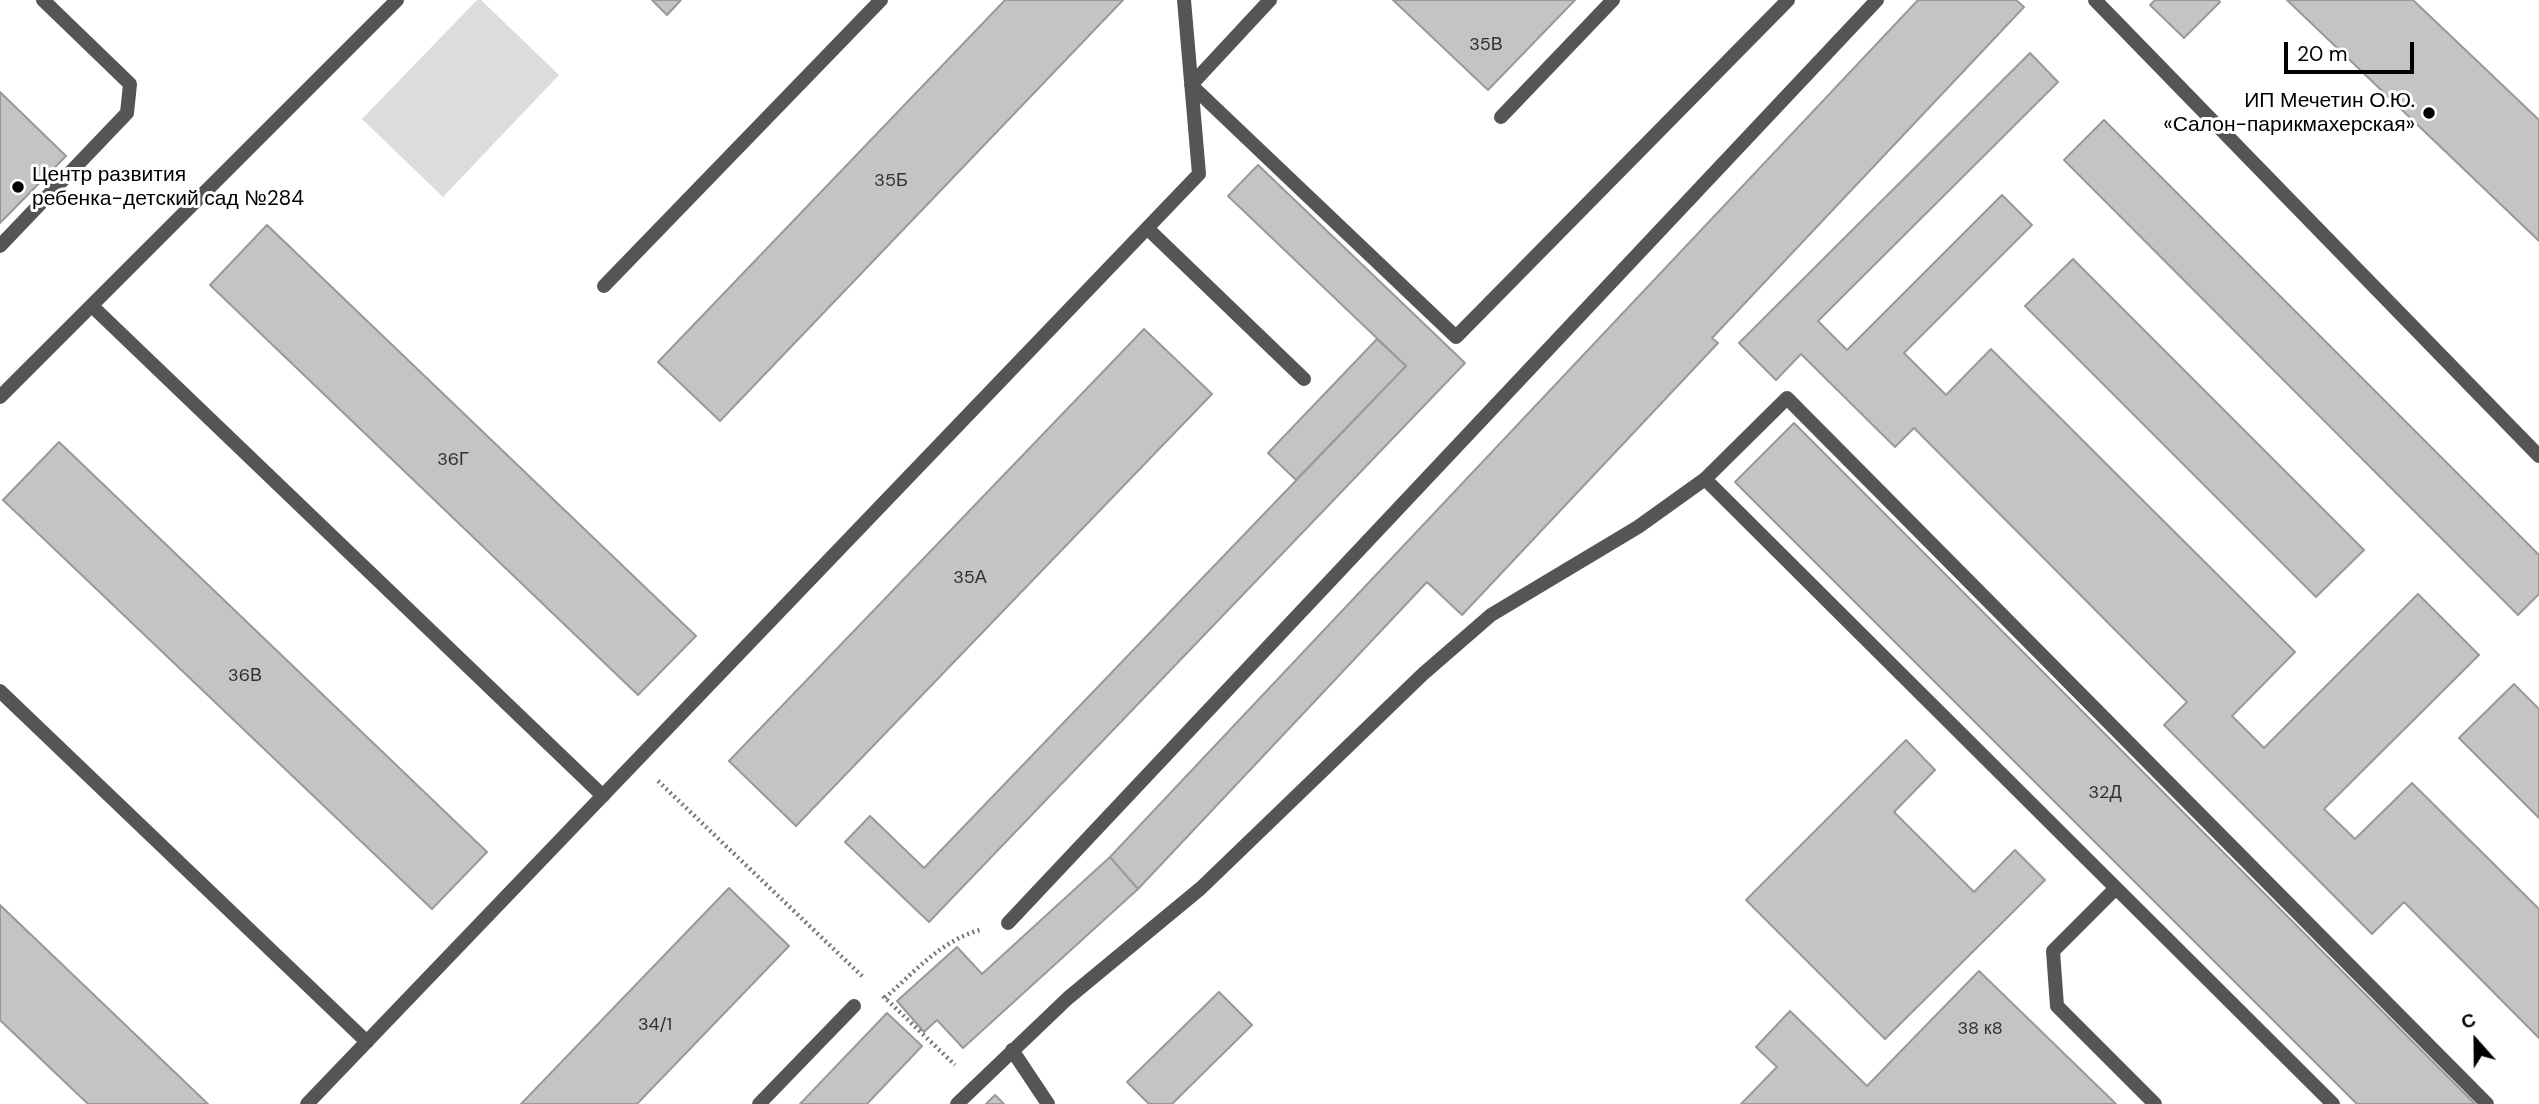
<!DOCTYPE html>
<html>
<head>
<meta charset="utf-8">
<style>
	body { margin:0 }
	#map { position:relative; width:2539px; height:1104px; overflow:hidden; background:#fff; font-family:"DM Sans",sans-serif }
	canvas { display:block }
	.north { position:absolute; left:2441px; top:1006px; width:70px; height:70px; -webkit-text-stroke:5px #fff; paint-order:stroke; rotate:339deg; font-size:19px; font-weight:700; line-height:28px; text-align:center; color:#000 }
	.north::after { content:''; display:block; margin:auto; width:24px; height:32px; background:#000; clip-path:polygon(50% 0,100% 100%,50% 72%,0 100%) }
	.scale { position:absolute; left:2284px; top:42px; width:130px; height:32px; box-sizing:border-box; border:4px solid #000; border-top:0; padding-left:9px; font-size:21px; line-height:24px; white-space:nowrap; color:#000; -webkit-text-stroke:5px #fff; paint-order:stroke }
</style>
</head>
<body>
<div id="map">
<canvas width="2539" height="1104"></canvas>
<div class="north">С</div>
<div class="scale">20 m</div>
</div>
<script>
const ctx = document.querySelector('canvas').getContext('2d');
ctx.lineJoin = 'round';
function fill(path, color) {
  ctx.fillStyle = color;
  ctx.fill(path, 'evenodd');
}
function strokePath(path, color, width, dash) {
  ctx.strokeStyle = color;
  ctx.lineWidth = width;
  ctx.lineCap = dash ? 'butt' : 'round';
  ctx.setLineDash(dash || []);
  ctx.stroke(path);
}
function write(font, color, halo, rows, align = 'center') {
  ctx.font = font + ' "DM Sans",sans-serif';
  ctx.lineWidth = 6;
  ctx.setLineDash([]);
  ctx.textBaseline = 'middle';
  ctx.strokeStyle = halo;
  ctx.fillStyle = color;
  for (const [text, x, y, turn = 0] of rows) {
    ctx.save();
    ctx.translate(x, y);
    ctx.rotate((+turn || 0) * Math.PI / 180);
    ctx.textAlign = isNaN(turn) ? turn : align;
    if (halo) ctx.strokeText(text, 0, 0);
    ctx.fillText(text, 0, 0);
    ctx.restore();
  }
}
const green = new Path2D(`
	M477,0H481L559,75L443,197L362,119Z`);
const building = new Path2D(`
	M652,0H681L667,15Z
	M1005,0H1123L720,421L658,362Z
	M1393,0H1575L1488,90Z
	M1918,0H2016L2024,7L1712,338L1718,343L1462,615L1427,582L1138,889L1110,857Z
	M2155,0H2218L2220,2L2184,38L2150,5Z
	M2287,0H2413L2539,120V241Z
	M2030,53L2058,82L1818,321L1847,350L2002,195L2032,225L1904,353L1946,395L1991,349L2295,652L2232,716L2264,748L2418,594L2479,655L2324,809L2355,839L2412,783L2539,909V1038L2404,902L2372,934L2164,725L2187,702L1914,428L1895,447L1801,354L1776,380L1739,343Z
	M0,92L66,156L0,223Z
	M2104,120L2539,555V594L2518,615L2064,160Z
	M1258,165L1465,363L929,922L845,842L870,816L924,868L1406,366L1228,196Z
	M267,225L696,636L638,695L210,285Z
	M2073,259L2364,550L2316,597L2025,306Z
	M1144,329L1212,394L796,826L729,761Z
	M1377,339L1406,366L1296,480L1268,453Z
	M1794,423L2475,1104H2357L1735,482Z
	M59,442L487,852L432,909L3,500Z
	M2514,684L2539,709V818L2459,738Z
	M1906,740L1935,770L1894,812L1974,892L2015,850L2045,880L1885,1039L1746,900Z
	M1110,857L1138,889L963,1048L937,1020L924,1032L897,1001L957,947L982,974Z
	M729,888L789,946L637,1104H521Z
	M0,905L208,1104H88L0,1020Z
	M1979,971L2116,1104H1741L1777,1067L1756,1047L1790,1011L1867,1086Z
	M1219,992L1252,1025L1172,1104H1149L1127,1082Z
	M887,1013L922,1046L867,1104H800Z
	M995,1095L1004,1104H986Z`);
const path = new Path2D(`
	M658,781L864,978
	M883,996L955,1065
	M885,998C913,973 942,940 980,930`);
const lane = new Path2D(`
	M1270,0L1191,85L1456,337L1788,0
	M2095,0L2539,456
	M1501,117L1613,0
	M1147,228L1304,379
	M0,246L127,113L130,84L43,0
	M604,286L881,0
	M92,306L603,796
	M0,691L367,1042
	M2116,888L2053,951L2057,1006L2155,1104
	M1008,923L1877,0
	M1012,1050L1048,1104
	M307,1104L1199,174L1184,0
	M759,1104L854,1006
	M957,1104L1068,998L1201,888L1423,674L1491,615L1638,527L1705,479
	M2333,1104L1705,479L1787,398L2487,1104`);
const street = new Path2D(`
	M0,397L397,0`);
const markers = [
	[2429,113,7,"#000"],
	[18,187,7,"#000"]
];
const numberNames = [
	["35В",1486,45],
	["35Б",891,181],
	["36Г",453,460],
	["35А",970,578],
	["36В",245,676],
	["32Д",2105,793],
	["34/1",655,1025],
	["38 к8",1980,1029]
];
const poiNames = [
	["ИП Мечетин О.Ю.",2415,101],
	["«Салон-парикмахерская»",2415,125],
	["Центр развития",32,175,"left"],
	["ребенка-детский сад №284",32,199,"left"]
];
fill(green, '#dcdcdc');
fill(building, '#c4c4c4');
strokePath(building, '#999', 2);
strokePath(path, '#777', 4.5, [2, 3.5]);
strokePath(lane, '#555', 14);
strokePath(street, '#555', 14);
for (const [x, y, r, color] of markers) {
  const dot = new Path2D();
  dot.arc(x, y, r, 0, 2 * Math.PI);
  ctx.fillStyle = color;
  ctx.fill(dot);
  strokePath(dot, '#fff', 2.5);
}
write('18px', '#313131', null, numberNames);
write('21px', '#000', '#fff', poiNames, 'right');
</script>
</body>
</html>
